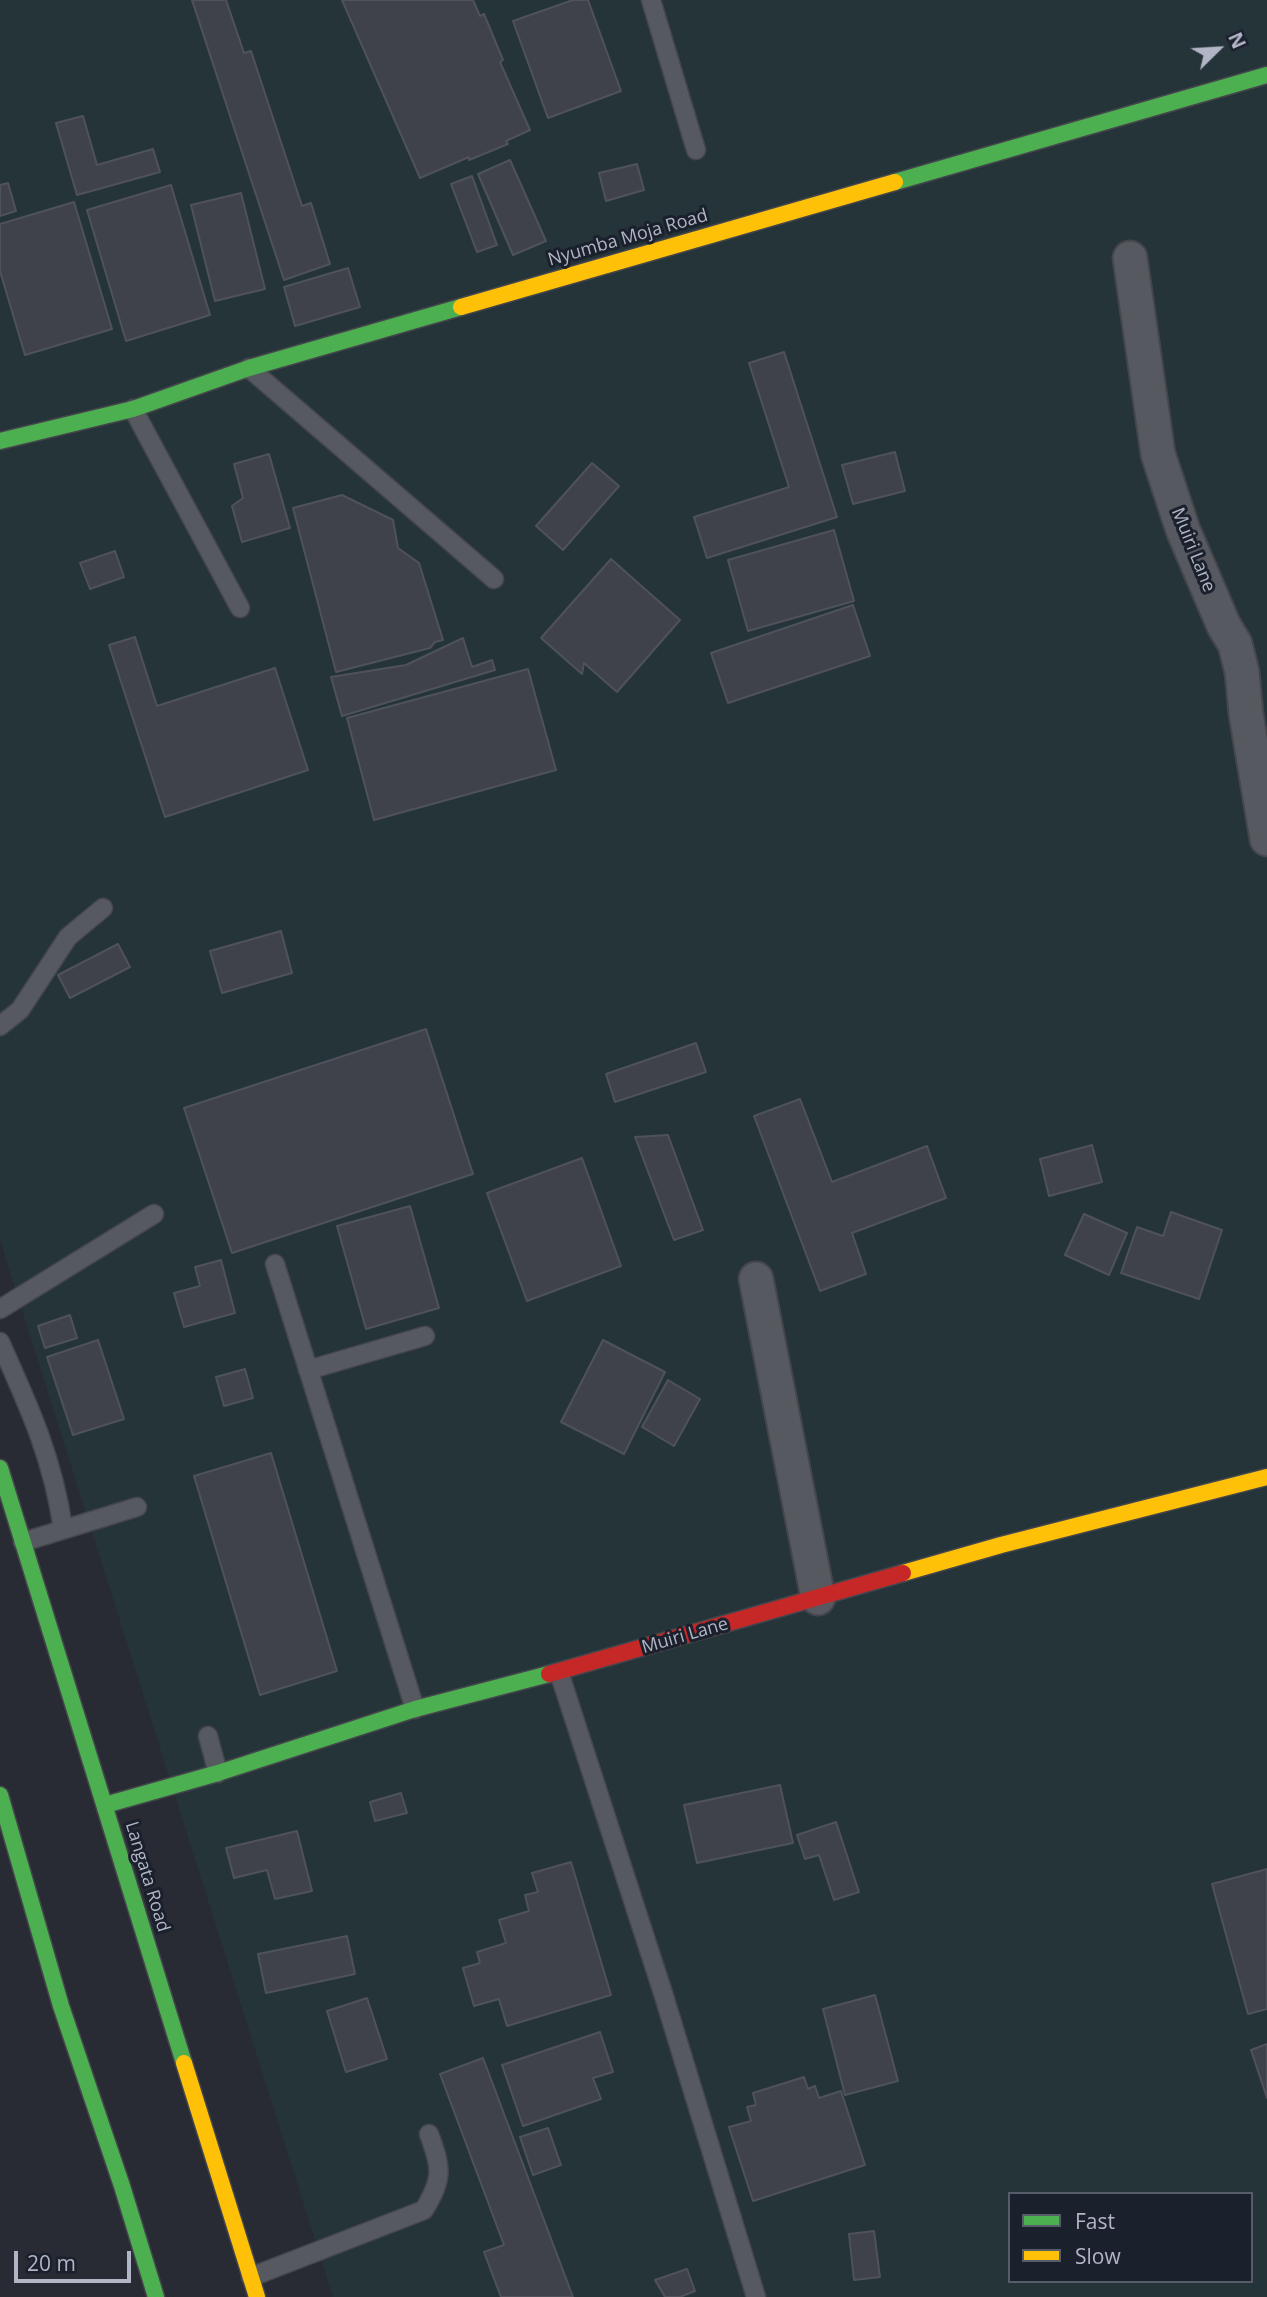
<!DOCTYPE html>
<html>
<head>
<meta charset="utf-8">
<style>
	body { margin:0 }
	#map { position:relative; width:1267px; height:2297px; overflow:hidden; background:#282b33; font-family:"Open Sans",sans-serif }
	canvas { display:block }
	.legend { position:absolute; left:1008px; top:2192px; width:245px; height:91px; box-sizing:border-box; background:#1b202d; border:2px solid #575c6a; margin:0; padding:9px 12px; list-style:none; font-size:21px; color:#b1b5c5 }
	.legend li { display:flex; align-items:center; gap:14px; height:35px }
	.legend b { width:35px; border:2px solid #575c6a }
	.north { position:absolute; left:1183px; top:14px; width:70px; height:70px; -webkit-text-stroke:5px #1b202d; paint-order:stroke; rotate:66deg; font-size:19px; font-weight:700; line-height:28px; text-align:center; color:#b1b5c5 }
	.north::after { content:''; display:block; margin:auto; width:24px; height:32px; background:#b1b5c5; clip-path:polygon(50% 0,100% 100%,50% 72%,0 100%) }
	.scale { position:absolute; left:14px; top:2251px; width:117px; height:32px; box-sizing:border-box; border:4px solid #b1b5c5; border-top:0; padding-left:9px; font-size:21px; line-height:24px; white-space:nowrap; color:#b1b5c5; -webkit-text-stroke:5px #1b202d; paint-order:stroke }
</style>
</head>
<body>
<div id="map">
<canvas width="1267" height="2297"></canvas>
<ul class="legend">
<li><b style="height:9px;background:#4caf50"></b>Fast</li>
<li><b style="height:9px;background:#ffc107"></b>Slow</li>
</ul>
<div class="north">N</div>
<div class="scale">20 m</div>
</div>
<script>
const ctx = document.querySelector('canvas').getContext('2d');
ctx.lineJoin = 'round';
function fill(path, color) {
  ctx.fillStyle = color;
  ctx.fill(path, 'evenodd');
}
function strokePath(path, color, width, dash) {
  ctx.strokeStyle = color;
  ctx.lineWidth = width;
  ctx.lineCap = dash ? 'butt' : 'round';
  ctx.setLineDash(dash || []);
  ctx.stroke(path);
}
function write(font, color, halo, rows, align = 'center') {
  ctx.font = font + ' "Open Sans",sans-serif';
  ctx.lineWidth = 6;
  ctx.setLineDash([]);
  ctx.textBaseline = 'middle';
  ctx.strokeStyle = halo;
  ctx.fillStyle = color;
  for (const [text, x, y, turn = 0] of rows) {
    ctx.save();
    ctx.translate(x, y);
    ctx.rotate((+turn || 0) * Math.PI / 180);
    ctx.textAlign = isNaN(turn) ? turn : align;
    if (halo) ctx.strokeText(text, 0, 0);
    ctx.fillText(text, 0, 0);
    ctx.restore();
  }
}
const green = new Path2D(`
	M0,0H1267V2297H333L0,1240ZM1010,2194H1251V2281H1010Z`);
const building = new Path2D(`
	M192,0H226L244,53L251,51L302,206L311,203L330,264L284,280Z
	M342,0H473L480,16L484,14L503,60L500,62L530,130L506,141L508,144L469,160V157L420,178Z
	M573,0H588L621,91L548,118L513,21Z
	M83,116L97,165L153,149L160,172L77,195L56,123Z
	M510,160L546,241L513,255L478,174Z
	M637,164L644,190L606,201L599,173Z
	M472,176L497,245L477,252L451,184Z
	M8,183L16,211L0,216V185Z
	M171,185L210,315L126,341L87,210Z
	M241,193L265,289L215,301L191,205Z
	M74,202L112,329L25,355L0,271V224Z
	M348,268L360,307L295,326L284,287Z
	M784,352L837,517L707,558L694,517L789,487L749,363Z
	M895,452L905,491L853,504L842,465Z
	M269,454L290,528L242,542L232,506L243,498L234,464Z
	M592,463L619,486L563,550L536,526Z
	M342,495L393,520L398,548L419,563L443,640L435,642L430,648L336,672L293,508Z
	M834,530L854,601L748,631L728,560Z
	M115,551L124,577L90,589L80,563Z
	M611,559L680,620L617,692L584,663L582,674L541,638Z
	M853,605L870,656L728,703L711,653Z
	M135,637L157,706L275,668L308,770L165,817L109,645Z
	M463,638L472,667L492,660L495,670L342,716L331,677L406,665Z
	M528,669L556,770L374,820L347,718Z
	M281,931L292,973L222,993L210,951Z
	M118,944L130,967L70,998L58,975Z
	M426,1029L473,1174L232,1253L184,1108Z
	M696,1043L706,1072L615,1102L606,1074Z
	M800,1099L832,1182L927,1146L946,1198L852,1233L866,1274L820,1291L754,1116Z
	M668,1135L703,1230L674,1240L635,1137Z
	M1092,1145L1102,1182L1049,1196L1040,1159Z
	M582,1158L621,1266L527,1301L487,1193Z
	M410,1206L439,1308L366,1329L337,1226Z
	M1171,1212L1222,1230L1199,1299L1121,1273L1137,1227L1163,1236Z
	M1084,1214L1127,1233L1109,1275L1065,1255Z
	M221,1260L235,1313L184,1327L174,1293L200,1286L195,1267Z
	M70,1315L77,1338L45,1348L38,1326Z
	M98,1340L124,1419L73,1435L47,1357Z
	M603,1340L665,1372L624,1454L561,1422Z
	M245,1369L253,1398L224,1406L216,1377Z
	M668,1380L700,1399L674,1446L642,1427Z
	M271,1453L337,1671L260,1695L194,1476Z
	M780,1785L793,1843L697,1863L684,1805Z
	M401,1793L407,1813L375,1821L370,1802Z
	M836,1822L859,1892L834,1900L819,1855L805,1859L797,1835Z
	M297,1831L312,1891L275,1899L267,1870L234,1878L226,1848Z
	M571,1862L611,1995L507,2026L499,1999L474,2006L463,1968L480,1963L477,1952L506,1943L499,1920L529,1911L525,1895L538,1892L532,1873Z
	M1267,1869V2009L1248,2014L1212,1884Z
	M347,1936L355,1974L266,1993L258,1954Z
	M875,1995L898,2081L845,2095L823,2009Z
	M367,1998L387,2059L346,2072L327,2011Z
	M600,2032L613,2072L593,2078L601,2099L523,2126L502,2065Z
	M1267,2044V2098L1251,2050Z
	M483,2058L573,2297H501L484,2252L504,2245L440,2074Z
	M804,2077L808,2089L815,2086L819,2098L841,2091L865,2165L753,2201L729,2127L751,2121L747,2107L756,2105L753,2093Z
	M548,2128L561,2165L533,2175L520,2137Z
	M874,2231L880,2277L854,2280L849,2234Z
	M687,2269L695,2291L680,2297H665L655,2280Z`);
const lane = new Path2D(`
	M651,0L696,150
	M249,368L494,579
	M133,409L240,608
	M0,1026L20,1010L68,937L103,908
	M275,1264L415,1709
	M0,1309L154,1214
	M0,1342C29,1407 53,1458 63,1529
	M308,1370L425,1336
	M23,1542L137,1507
	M559,1672L663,1993L756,2297
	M208,1736L218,1773
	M251,2277L424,2210C443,2178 442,2169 429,2134`);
const street = new Path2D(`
	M1130,258L1158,454L1183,530L1224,626L1235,644L1242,672L1246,714L1267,839
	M756,1279L818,1598`);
const fast = new Path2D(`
	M895,182L1267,75
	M0,441L133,409L249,368L461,307
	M0,1468L184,2063
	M0,1795L61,2006L122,2186L156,2297
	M105,1805L218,1773L415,1709L549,1674`);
const slow = new Path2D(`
	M461,307L895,182
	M903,1573L1001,1545L1267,1477
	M184,2063L257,2297`);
const jam = new Path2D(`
	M549,1674L903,1573`);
const streetNames = [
	["Nyumba Moja Road",628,238,-16],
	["Muiri Lane",1193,550,68],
	["Muiri Lane",685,1636,-16],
	["Langata Road",147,1877,73]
];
fill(green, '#253439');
fill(building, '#3f424a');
strokePath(building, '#4f525b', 2);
strokePath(lane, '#44464c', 21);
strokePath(street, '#44464c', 37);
strokePath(fast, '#44464c', 19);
strokePath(slow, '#44464c', 19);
strokePath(jam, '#44464c', 19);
strokePath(lane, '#575961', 18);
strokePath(street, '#575961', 33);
strokePath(fast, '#4caf50', 16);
strokePath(slow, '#ffc107', 16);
strokePath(jam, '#c62828', 16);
write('18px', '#b1b5c5', '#1b202d', streetNames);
</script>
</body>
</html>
